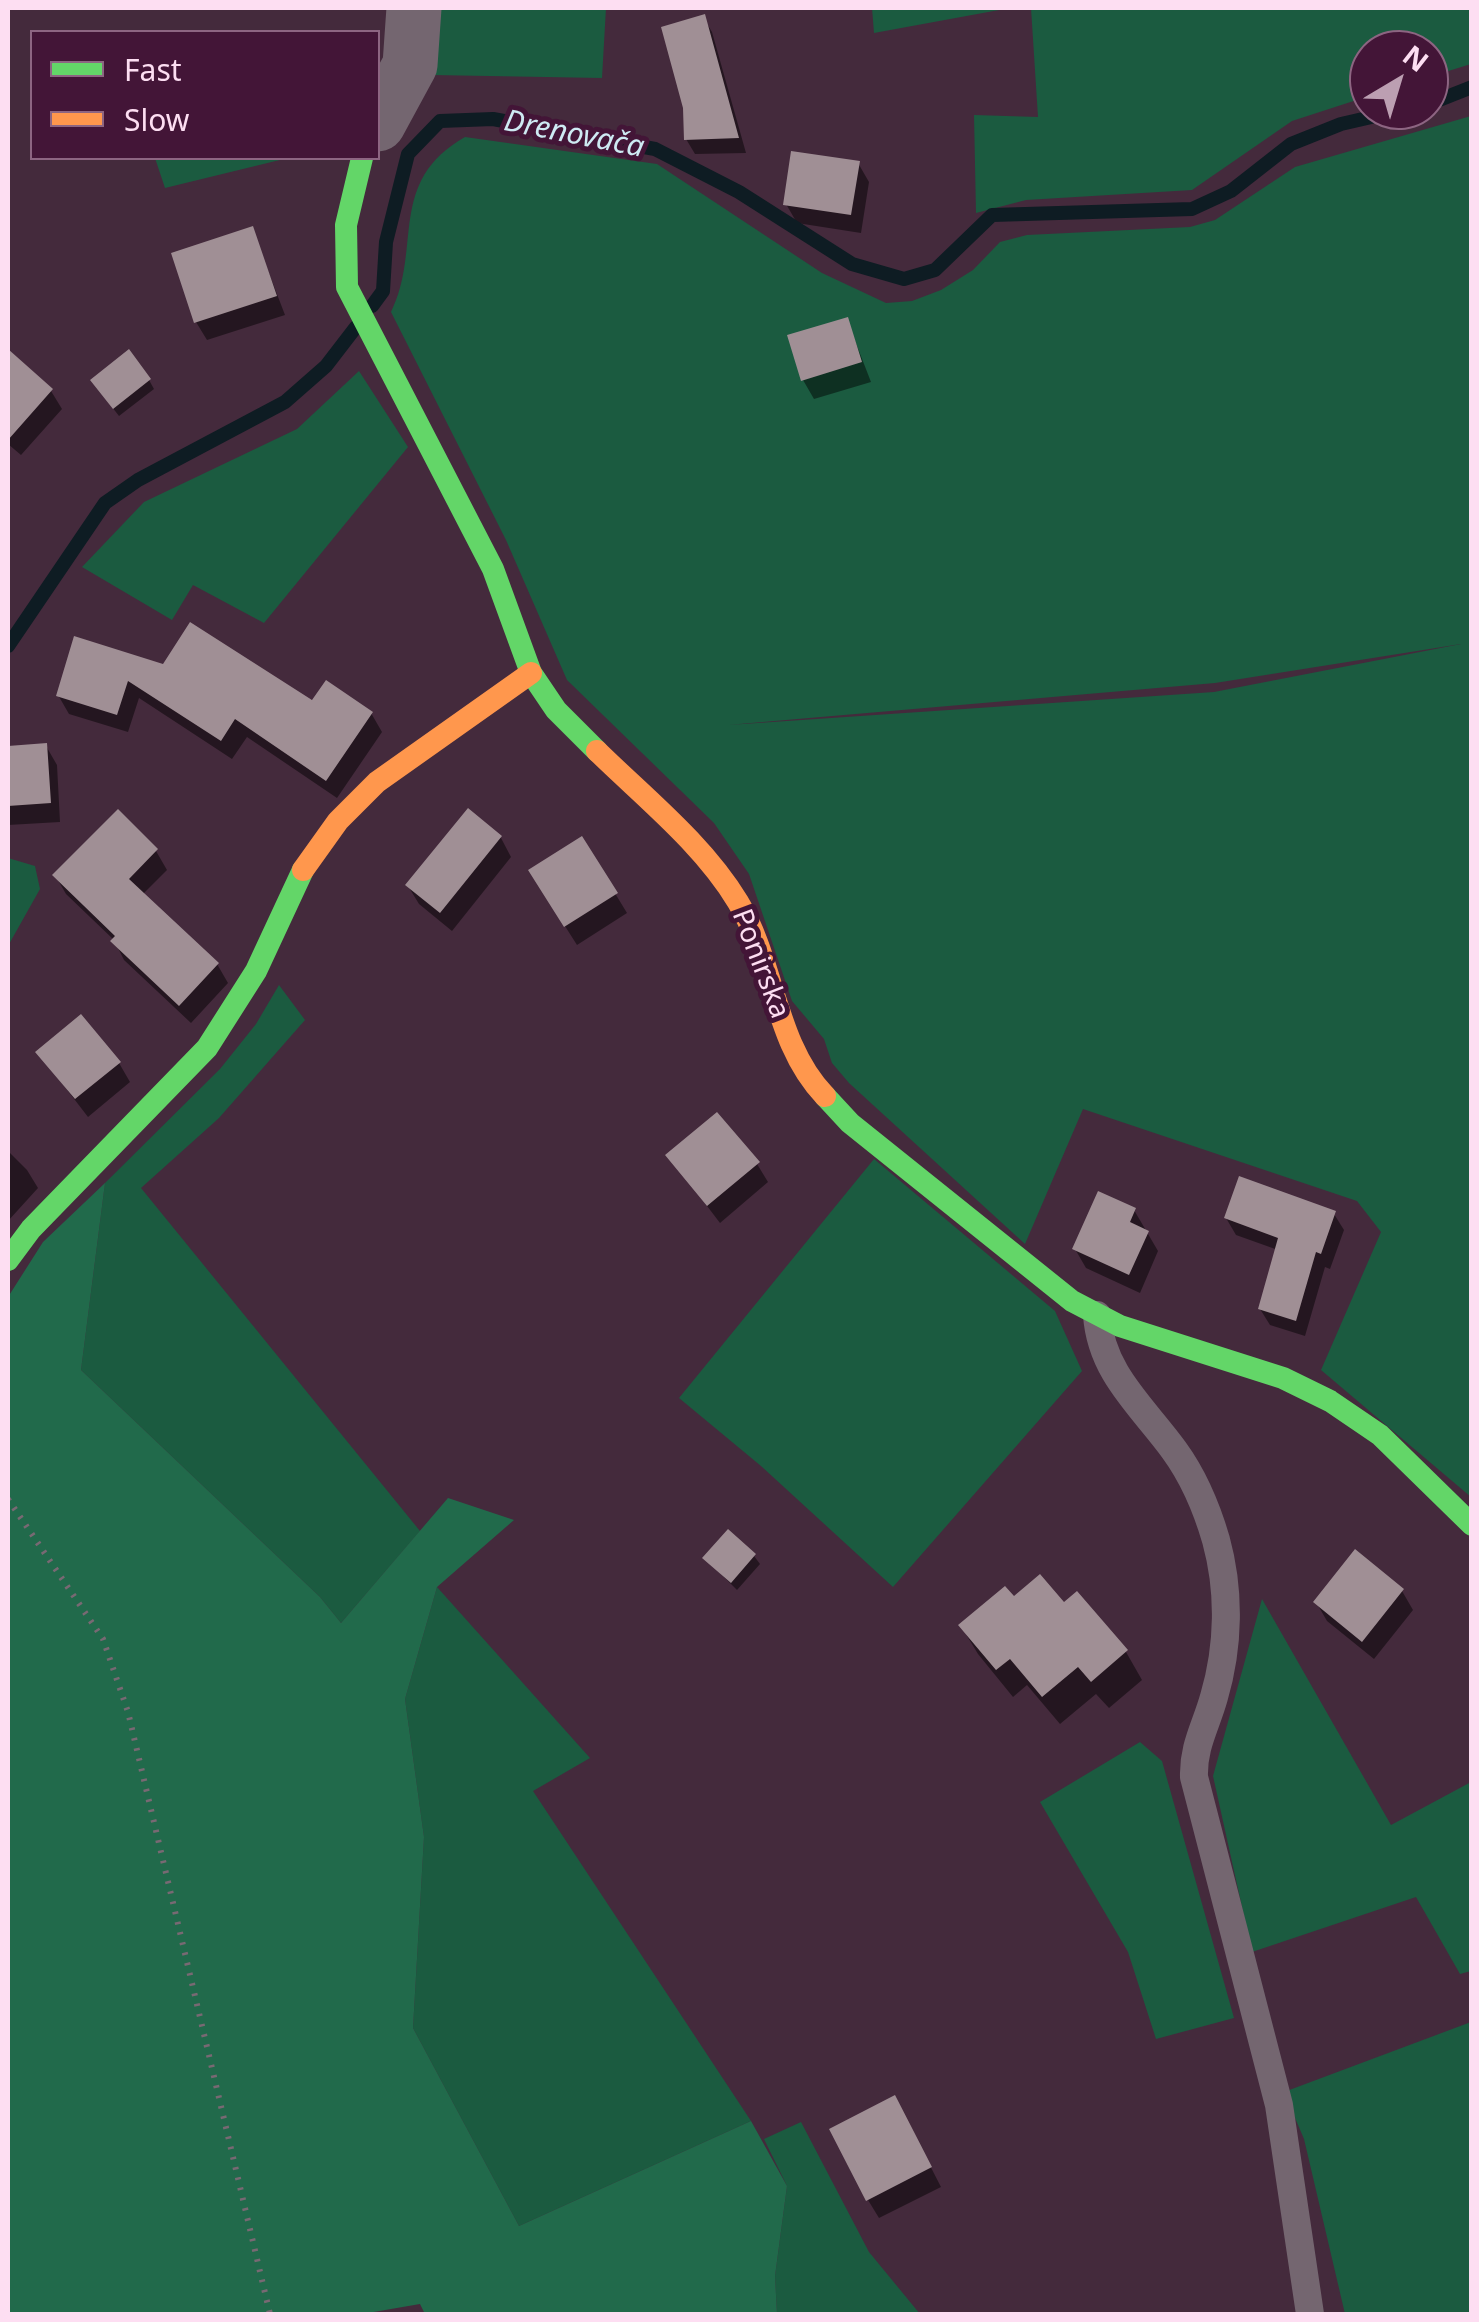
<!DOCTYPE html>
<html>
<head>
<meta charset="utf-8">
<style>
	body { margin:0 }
	#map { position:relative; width:1479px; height:2322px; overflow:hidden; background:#442a3c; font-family:"Noto Sans",sans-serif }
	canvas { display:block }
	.frame { position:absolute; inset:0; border:10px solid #fddef2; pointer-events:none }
	.legend { position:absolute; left:30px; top:30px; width:350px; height:130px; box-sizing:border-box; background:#431537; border:2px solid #8d6582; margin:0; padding:12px 18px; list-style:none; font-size:30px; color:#fddef2 }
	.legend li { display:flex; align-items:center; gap:20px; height:50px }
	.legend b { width:50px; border:2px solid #8d6582 }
	.north { position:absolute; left:1349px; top:30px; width:100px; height:100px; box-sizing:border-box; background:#431537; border:2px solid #8d6582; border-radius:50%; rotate:38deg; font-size:28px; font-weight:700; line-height:40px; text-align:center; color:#fddef2 }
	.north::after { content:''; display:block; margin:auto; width:35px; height:45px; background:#bc9fb2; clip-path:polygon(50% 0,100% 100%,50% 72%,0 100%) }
</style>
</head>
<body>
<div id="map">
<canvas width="1479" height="2322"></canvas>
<div class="frame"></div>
<ul class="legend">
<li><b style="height:12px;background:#63d668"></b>Fast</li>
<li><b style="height:12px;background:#ff974d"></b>Slow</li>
</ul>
<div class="north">N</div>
</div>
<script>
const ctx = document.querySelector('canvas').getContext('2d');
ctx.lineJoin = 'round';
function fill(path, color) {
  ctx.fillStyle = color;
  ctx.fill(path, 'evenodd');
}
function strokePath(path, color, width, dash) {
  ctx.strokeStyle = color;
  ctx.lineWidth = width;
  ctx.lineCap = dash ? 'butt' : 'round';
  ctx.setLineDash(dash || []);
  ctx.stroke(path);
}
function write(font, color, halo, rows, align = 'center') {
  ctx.font = font + ' "Noto Sans",sans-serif';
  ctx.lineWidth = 10;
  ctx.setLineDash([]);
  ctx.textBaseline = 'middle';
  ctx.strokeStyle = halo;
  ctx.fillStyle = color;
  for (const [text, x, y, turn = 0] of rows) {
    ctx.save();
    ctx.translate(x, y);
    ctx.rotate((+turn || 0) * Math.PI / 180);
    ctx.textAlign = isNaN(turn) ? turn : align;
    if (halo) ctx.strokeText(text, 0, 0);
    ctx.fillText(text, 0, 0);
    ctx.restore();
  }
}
const green = new Path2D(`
	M433,8H606L602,78L432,75Z
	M872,8H1010L874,33Z
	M1031,8H1471V64L1429,77V50H1369V96L1292,121L1192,190L1026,200L976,213L974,115L1038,117Z
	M1471,116V1497L1321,1370L1381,1232L1357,1201L1083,1109L1025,1244L849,1083L832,1063L824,1039L792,1001L749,874L714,823L567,680L506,540L391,312C423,248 386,182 465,137L657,164L822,273L886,303L912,301L941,290L973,270L1000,242L1027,235L1190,227L1215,220L1295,167ZM1461,644L1214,692L728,725L1215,683Z
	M155,158H288L165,188Z
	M359,371L408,447L264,623L193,585L172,620L82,567L144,502L297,429Z
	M8,858L35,866L40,889L8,946Z
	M279,985L305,1020L219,1118L141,1188L420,1531L341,1623L320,1597L81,1370L105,1183L220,1069L256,1024Z
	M874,1159L1055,1311L1082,1371L893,1587L761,1466L679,1398Z
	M437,1587L590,1758L533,1791L751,2121L519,2226L413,2028L424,1837L405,1699Z
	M1262,1599L1391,1825L1471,1782V1971L1460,1974L1416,1897L1252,1952L1213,1776Z
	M1140,1742L1162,1761L1234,2018L1156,2039L1128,1952L1040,1802Z
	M1471,2022V2314H1345L1304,2139L1284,2092Z
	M801,2122L869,2252L920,2314H777L775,2276L787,2186L764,2139Z`);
const forest = new Path2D(`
	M105,1183L81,1370L320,1597L341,1623L448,1498L514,1520L437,1587L405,1699L424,1837L413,2028L519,2226L751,2121L787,2186L775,2276L777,2314H425L420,2304L362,2314H8V1297L43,1242Z`);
const shadow = new Path2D(`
	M703,17L712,32L746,153L695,154L686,139Z
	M858,163L869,182L861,233L797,223L786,204Z
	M252,229L285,315L207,340L196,322Z
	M847,320L871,382L814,399L803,380Z
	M8,353L51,391L62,409L21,455L8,444Z
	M149,380L154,389L119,416L98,389Z
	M165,667L371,713L382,732L337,798L247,737L232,759L139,698L128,732L69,714L58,695Z
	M46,746L57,765L60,822L8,825V749Z
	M468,812L501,838L511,857L452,931L419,904L408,886Z
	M582,839L627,913L577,945L542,890Z
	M156,851L167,870L142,895L217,964L228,983L191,1023L124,960L114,940L66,894L55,875Z
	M38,1052L119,1063L130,1082L88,1117Z
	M8,1151L27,1170L38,1188L8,1221Z
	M669,1156L757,1164L768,1182L720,1223Z
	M1134,1210L1158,1251L1140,1293L1086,1268L1075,1249Z
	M1334,1214L1344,1230L1330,1269L1325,1267L1305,1336L1270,1325L1260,1309L1278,1250L1236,1235L1226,1218Z
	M754,1556L760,1564L737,1590L705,1558Z
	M1402,1591L1413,1610L1374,1659L1327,1621L1316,1602Z
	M1013,1600L1126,1652L1142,1680L1109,1708L1096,1694L1060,1724L1027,1685L1013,1697L978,1654L961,1626Z
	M905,2117L941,2187L879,2218L868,2200Z`);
const stream = new Path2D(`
	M1429,104L1472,87
	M372,306L383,291L386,242L408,154L440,121L493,119L655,149L739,192L852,264L904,279L935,270L992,215L1192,209L1231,191L1291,144L1341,124L1402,110
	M8,646L105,503L138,480L285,402L326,366L356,327`);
const building = new Path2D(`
	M705,14L739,138L684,140L683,108L661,27Z
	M791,151L860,161L851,215L783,205Z
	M253,226L277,296L194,323L171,253Z
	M848,317L862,362L801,381L787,335Z
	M8,349L53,389L8,440Z
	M129,349L151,379L113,409L90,380Z
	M190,622L312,700L326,680L373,712L326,781L235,719L221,741L128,681L117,715L56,696L74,636L163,664Z
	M47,743L51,803L8,806V746Z
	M468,808L502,836L440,913L405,885Z
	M118,809L158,849L129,879L219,963L179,1006L110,941L115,936L52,875Z
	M582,836L618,893L564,927L528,870Z
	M81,1014L121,1062L75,1099L35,1052Z
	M717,1112L760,1162L707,1206L665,1155Z
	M1239,1176L1336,1211L1321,1254L1316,1252L1296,1321L1258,1309L1278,1238L1224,1218Z
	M1098,1191L1136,1208L1130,1222L1149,1231L1129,1275L1072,1249Z
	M728,1529L756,1554L731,1583L702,1558Z
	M1355,1549L1404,1589L1362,1642L1313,1602Z
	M1040,1574L1064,1602L1077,1591L1128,1650L1091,1682L1078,1667L1042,1697L1010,1659L996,1670L958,1625L1005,1586L1014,1596Z
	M895,2095L932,2167L866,2201L829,2129Z`);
const path = new Path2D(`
	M8,1499L103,1639L128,1712L270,2314`);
const lane = new Path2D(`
	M1097,1315C1101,1373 1142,1406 1174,1450C1193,1476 1207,1509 1216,1540C1230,1591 1229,1646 1214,1697C1206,1726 1193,1746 1194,1777L1279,2105L1310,2314`);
const street = new Path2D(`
	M378,124L410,65L414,8`);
const fast = new Path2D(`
	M362,158L346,225L347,287L493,569L531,673L556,710L597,751
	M825,1096L850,1123L1072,1301L1120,1326L1283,1378L1330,1401L1380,1435L1472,1525
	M8,1260L31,1229L207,1048L256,971L303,870`);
const slow = new Path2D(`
	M597,751C645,798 703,844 738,902C775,963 774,1043 825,1096
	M303,870L338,821L377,782L531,673`);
const streetNames = [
	["Ponirska",760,964,69]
];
const waterNames = [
	["Drenovača",574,135,11]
];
fill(green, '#1b5b40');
fill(forest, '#216a4b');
fill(shadow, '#0007');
strokePath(stream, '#0e1c23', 14);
fill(building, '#a08f95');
strokePath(path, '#786973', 6, [2.5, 8]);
strokePath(lane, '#746670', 28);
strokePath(street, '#746670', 55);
strokePath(fast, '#63d668', 22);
strokePath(slow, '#ff974d', 22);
write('28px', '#fddef2', '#431537', streetNames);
write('italic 30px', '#ceeaf3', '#431537', waterNames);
</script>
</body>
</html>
